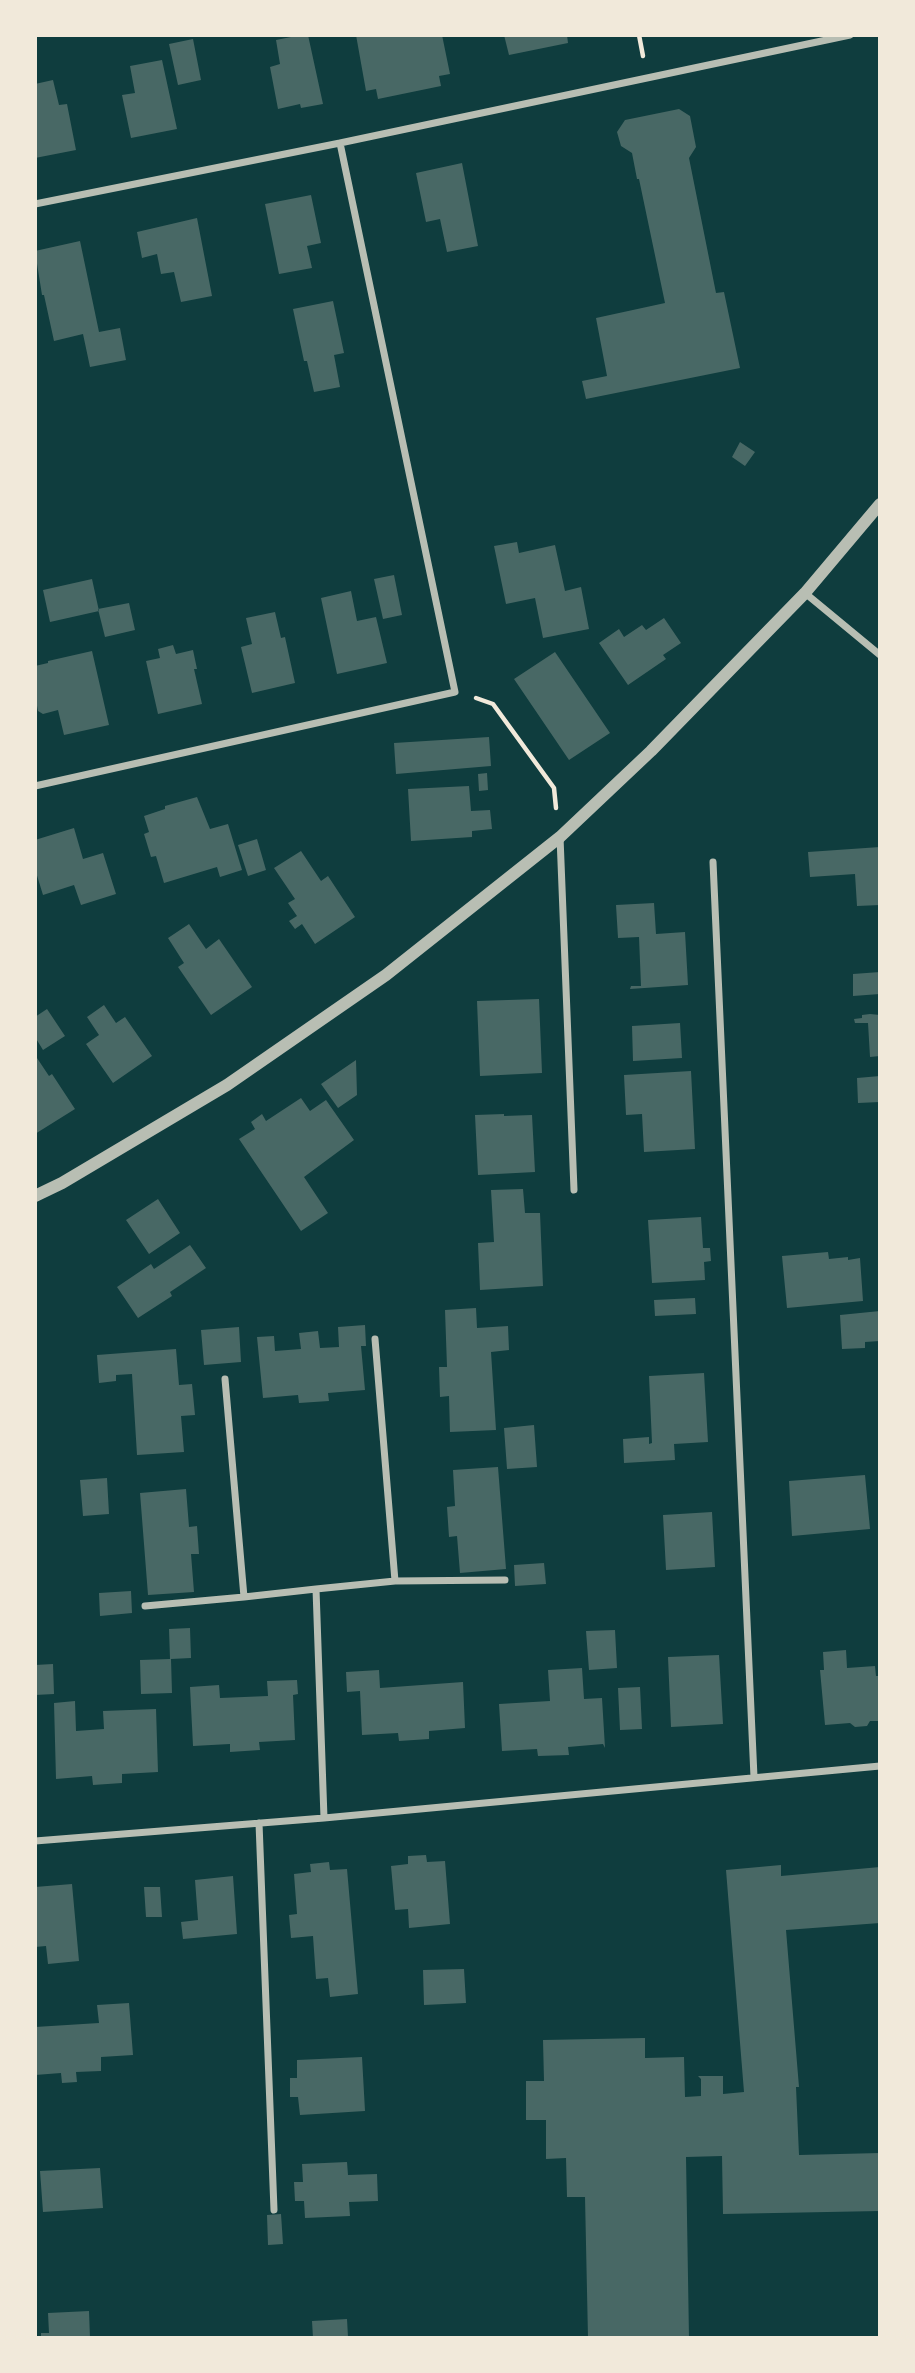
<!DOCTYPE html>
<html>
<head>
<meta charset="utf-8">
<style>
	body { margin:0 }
	#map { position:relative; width:915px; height:2373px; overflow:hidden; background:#0f3d3e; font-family:Ubuntu,sans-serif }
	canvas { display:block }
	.frame { position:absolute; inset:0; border:37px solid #f1e9da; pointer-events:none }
</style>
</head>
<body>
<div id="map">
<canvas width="915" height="2373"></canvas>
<div class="frame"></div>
</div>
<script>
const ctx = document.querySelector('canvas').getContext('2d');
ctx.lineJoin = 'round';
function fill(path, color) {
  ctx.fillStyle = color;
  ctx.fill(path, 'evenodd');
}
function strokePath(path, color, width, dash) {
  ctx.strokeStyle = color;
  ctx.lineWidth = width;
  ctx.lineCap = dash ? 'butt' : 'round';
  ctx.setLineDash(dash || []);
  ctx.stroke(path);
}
const building = new Path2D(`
	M301,35H308L323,104L301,108L300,104L278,109L270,67L280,64L276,40Z
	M356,35H442L450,74L439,76L441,86L378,99L376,89L366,91Z
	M504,35H567L568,43L509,55Z
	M193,39L201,80L178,85L169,44Z
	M162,60L177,129L131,138L122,95L135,93L130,66Z
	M53,80L59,105L67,104L76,150L35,158V84Z
	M679,109L690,116L696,147L689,158L716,293L724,292L740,368L586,399L582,381L607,376L596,318L665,303L639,179H637L632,153L621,146L617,132L625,120Z
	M462,163L478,246L447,252L440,219L426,222L416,173Z
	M311,195L321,243L307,246L312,268L279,274L265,204Z
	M197,218L212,296L181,302L174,272L161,274L157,254L142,258L137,232Z
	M80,241L99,332L120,328L126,360L90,367L83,334L54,341L44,295H42L35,251Z
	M333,301L344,353L334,355L340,387L314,392L307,361H304L293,309Z
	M740,442L755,452L745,466L732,457Z
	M517,542L519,553L555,545L565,591L581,587L589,629L543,638L535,598L506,604L494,546Z
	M394,575L402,615L383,619L374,579Z
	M92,579L99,611L50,622L43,590Z
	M351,591L357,621L376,617L387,663L337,674L321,598Z
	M129,603L135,630L105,637L98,609Z
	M275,612L281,638L285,637L295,683L252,693L241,647L252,644L246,618Z
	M664,618L681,643L663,655L666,659L628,685L599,643L619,629L624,637L642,625L646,630Z
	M173,645L176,654L193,650L197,669H194L202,704L158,714L146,661L160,658L158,649Z
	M92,651L109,725L64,735L58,710L43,714L38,711L35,695V666L48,663V661Z
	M555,652L610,733L569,760L514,679Z
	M489,737L491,766L396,774L394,743Z
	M487,773L488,790L479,791L478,774Z
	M469,786L471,811L490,810L492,829L472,831V837L411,841L408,789Z
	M197,797L210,829L228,824L242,870L220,877L217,867L164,883L156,856L151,857L144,834L149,832L144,816L165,809V806Z
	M74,828L83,859L103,853L116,894L81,905L74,885L43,895L35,869V840Z
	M257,839L266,870L248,876L238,845Z
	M880,847V905L857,906L855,874L810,877L808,852Z
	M301,851L321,881L328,876L355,917L315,944L302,924L295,929L289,921L297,916L288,903L295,899L274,868Z
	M654,903L656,934L685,932L688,985L630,989L631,986H641L639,937L618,938L616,905Z
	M189,924L206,949L219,939L252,987L211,1015L178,967L184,963L168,938Z
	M880,972V994L853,996V974Z
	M539,999L542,1073L480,1076L477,1001Z
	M104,1005L116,1023L125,1017L152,1056L113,1083L86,1044L99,1035L87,1017Z
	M47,1009L65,1036L43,1050L35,1037V1017Z
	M870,1014L880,1015V1056L870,1057L868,1023H855L854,1019L862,1018V1015Z
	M680,1023L682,1058L633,1061L632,1026Z
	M35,1055L49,1076L52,1074L75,1109L35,1134Z
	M356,1060L357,1095L338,1108L321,1084Z
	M691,1071L695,1149L644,1152L642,1114L626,1115L624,1075Z
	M880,1076V1102L858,1103L857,1078Z
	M301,1098L310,1111L326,1100L354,1140L304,1177L328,1213L301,1231L239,1139L255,1129L251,1122L262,1114L266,1121Z
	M504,1114V1116L532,1115L535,1172L478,1175L475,1115Z
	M523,1189L525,1213H540L543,1286L480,1290L478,1243L494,1242L491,1190Z
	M158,1199L180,1233L149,1254L126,1220Z
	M701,1217L703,1248H710L711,1261L704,1262L705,1280L652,1283L648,1220Z
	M190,1245L206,1268L170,1292L172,1296L138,1318L117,1287L151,1264L154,1269Z
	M828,1252L829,1259L848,1257V1260L860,1258L863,1301L787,1308L782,1256Z
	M695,1298L696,1314L655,1316L654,1300Z
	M476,1308L477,1328L508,1326L509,1350L491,1352L496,1430L450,1432L449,1396L440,1397L439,1367H447L445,1310Z
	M880,1311V1341L865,1342V1348L842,1349L840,1315Z
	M365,1325L366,1346H361L365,1390L328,1393L329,1401L299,1403L298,1395L263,1398L257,1337L274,1336L275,1351L301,1349L299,1333L318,1331L320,1348L339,1347L338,1327Z
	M239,1327L241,1362L204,1365L201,1330Z
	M176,1349L179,1385L192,1384L195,1415L181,1416L184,1452L137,1455L132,1374L116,1375V1381L99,1383L97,1355Z
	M704,1373L708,1442L674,1444L675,1460L624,1463L623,1439L649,1437V1444L652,1443L649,1376Z
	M534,1425L537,1467L507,1469L504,1428Z
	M498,1467L506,1569L460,1573L457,1536L449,1537L447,1507L455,1506L453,1470Z
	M865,1475L870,1529L792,1536L789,1481Z
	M107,1478L109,1514L83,1516L80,1480Z
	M186,1489L189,1527L197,1526L199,1554H191L194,1592L148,1595L140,1493Z
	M712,1512L715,1567L666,1570L663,1515Z
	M544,1563L546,1584L515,1586L514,1565Z
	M131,1591L132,1613L100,1616L99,1593Z
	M190,1628L191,1658L171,1659L172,1693L141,1694L140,1660L170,1659L169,1629Z
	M615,1630L617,1668L589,1670L586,1631Z
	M846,1650L847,1668L875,1666L876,1676H880V1699H878L880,1721H870L867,1726L855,1727L850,1723L825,1725L820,1670H824L823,1652Z
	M719,1655L723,1724L671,1727L668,1657Z
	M53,1664L54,1694L35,1695V1665Z
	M582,1668L584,1699L602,1698L605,1748L603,1744L568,1747L569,1755L538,1756L537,1749L502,1751L499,1704L550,1701L548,1670Z
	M379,1670L380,1688L463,1682L465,1728L429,1731V1739L399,1741L398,1733L362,1735L360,1691L347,1692L346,1672Z
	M297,1680L298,1694L293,1695L295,1740L259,1742L260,1750L230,1752V1744L193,1746L190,1687L219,1685L220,1698L268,1696L267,1681Z
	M640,1687L642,1729L620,1730L618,1688Z
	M75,1701L76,1731L104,1729L103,1711L156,1709L158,1772L122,1774V1783L93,1785L92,1776L56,1779L54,1703Z
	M426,1855L427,1862L445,1861L450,1924L409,1928L408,1909L395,1910L391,1866L408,1864V1856Z
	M329,1862L330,1870L347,1869L358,1994L330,1997L328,1978L316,1979L313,1936L291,1938L289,1915L297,1914L294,1874L311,1872L310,1864Z
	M781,1865V1876L880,1867V1923L786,1930L799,2087H796L799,2155L880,2153V2211L723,2214L722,2156L686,2157L689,2338H588L585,2197H567L566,2158L546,2159V2120H526V2081H544L543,2040L645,2038V2058L684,2057L685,2097L701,2096V2079L698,2076H723V2094L744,2092L726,1870Z
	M233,1876L237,1934L183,1939L181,1922L198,1920L195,1880Z
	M72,1884L79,1961L48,1964L46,1946L35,1947V1887Z
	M144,1887H160L162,1917H146Z
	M464,1969L466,2003L424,2005L423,1970Z
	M129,2003L133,2055L101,2057V2071L76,2072L77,2082L62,2083L61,2073L35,2075V2027L99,2023L97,2005Z
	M362,2057L365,2111L300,2115L298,2097H290V2078H297V2060Z
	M347,2162L348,2175L377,2174L378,2201L349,2202L350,2216L305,2218L304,2201H295L294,2182H303L302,2164Z
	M100,2168L103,2208L43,2212L40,2171Z
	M281,2214L283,2244L268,2245L267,2215Z
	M89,2311L90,2338H41V2333H49L48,2313Z
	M347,2319L348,2337L313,2338L312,2321Z`);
const path = new Path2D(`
	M639,35L643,56
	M476,698L493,704L554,788L556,808`);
const minor = new Path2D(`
	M35,204L340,143L850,35
	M805,593L880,655
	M35,786L455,692L340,143
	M560,837L574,1190
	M713,862L754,1777
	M225,1379L244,1597L316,1589
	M395,1581L505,1580
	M145,1606L244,1597
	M324,1818L316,1589L395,1581L375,1339
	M259,1823L274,2210
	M35,1841L324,1818L880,1766`);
const tertiary = new Path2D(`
	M35,1196L62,1183L227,1085L386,975L560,837L651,751L805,593L880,504`);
fill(building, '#486865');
strokePath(path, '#f1e9da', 4.5);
strokePath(minor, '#b8beb3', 7);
strokePath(tertiary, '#b8beb3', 12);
</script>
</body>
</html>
